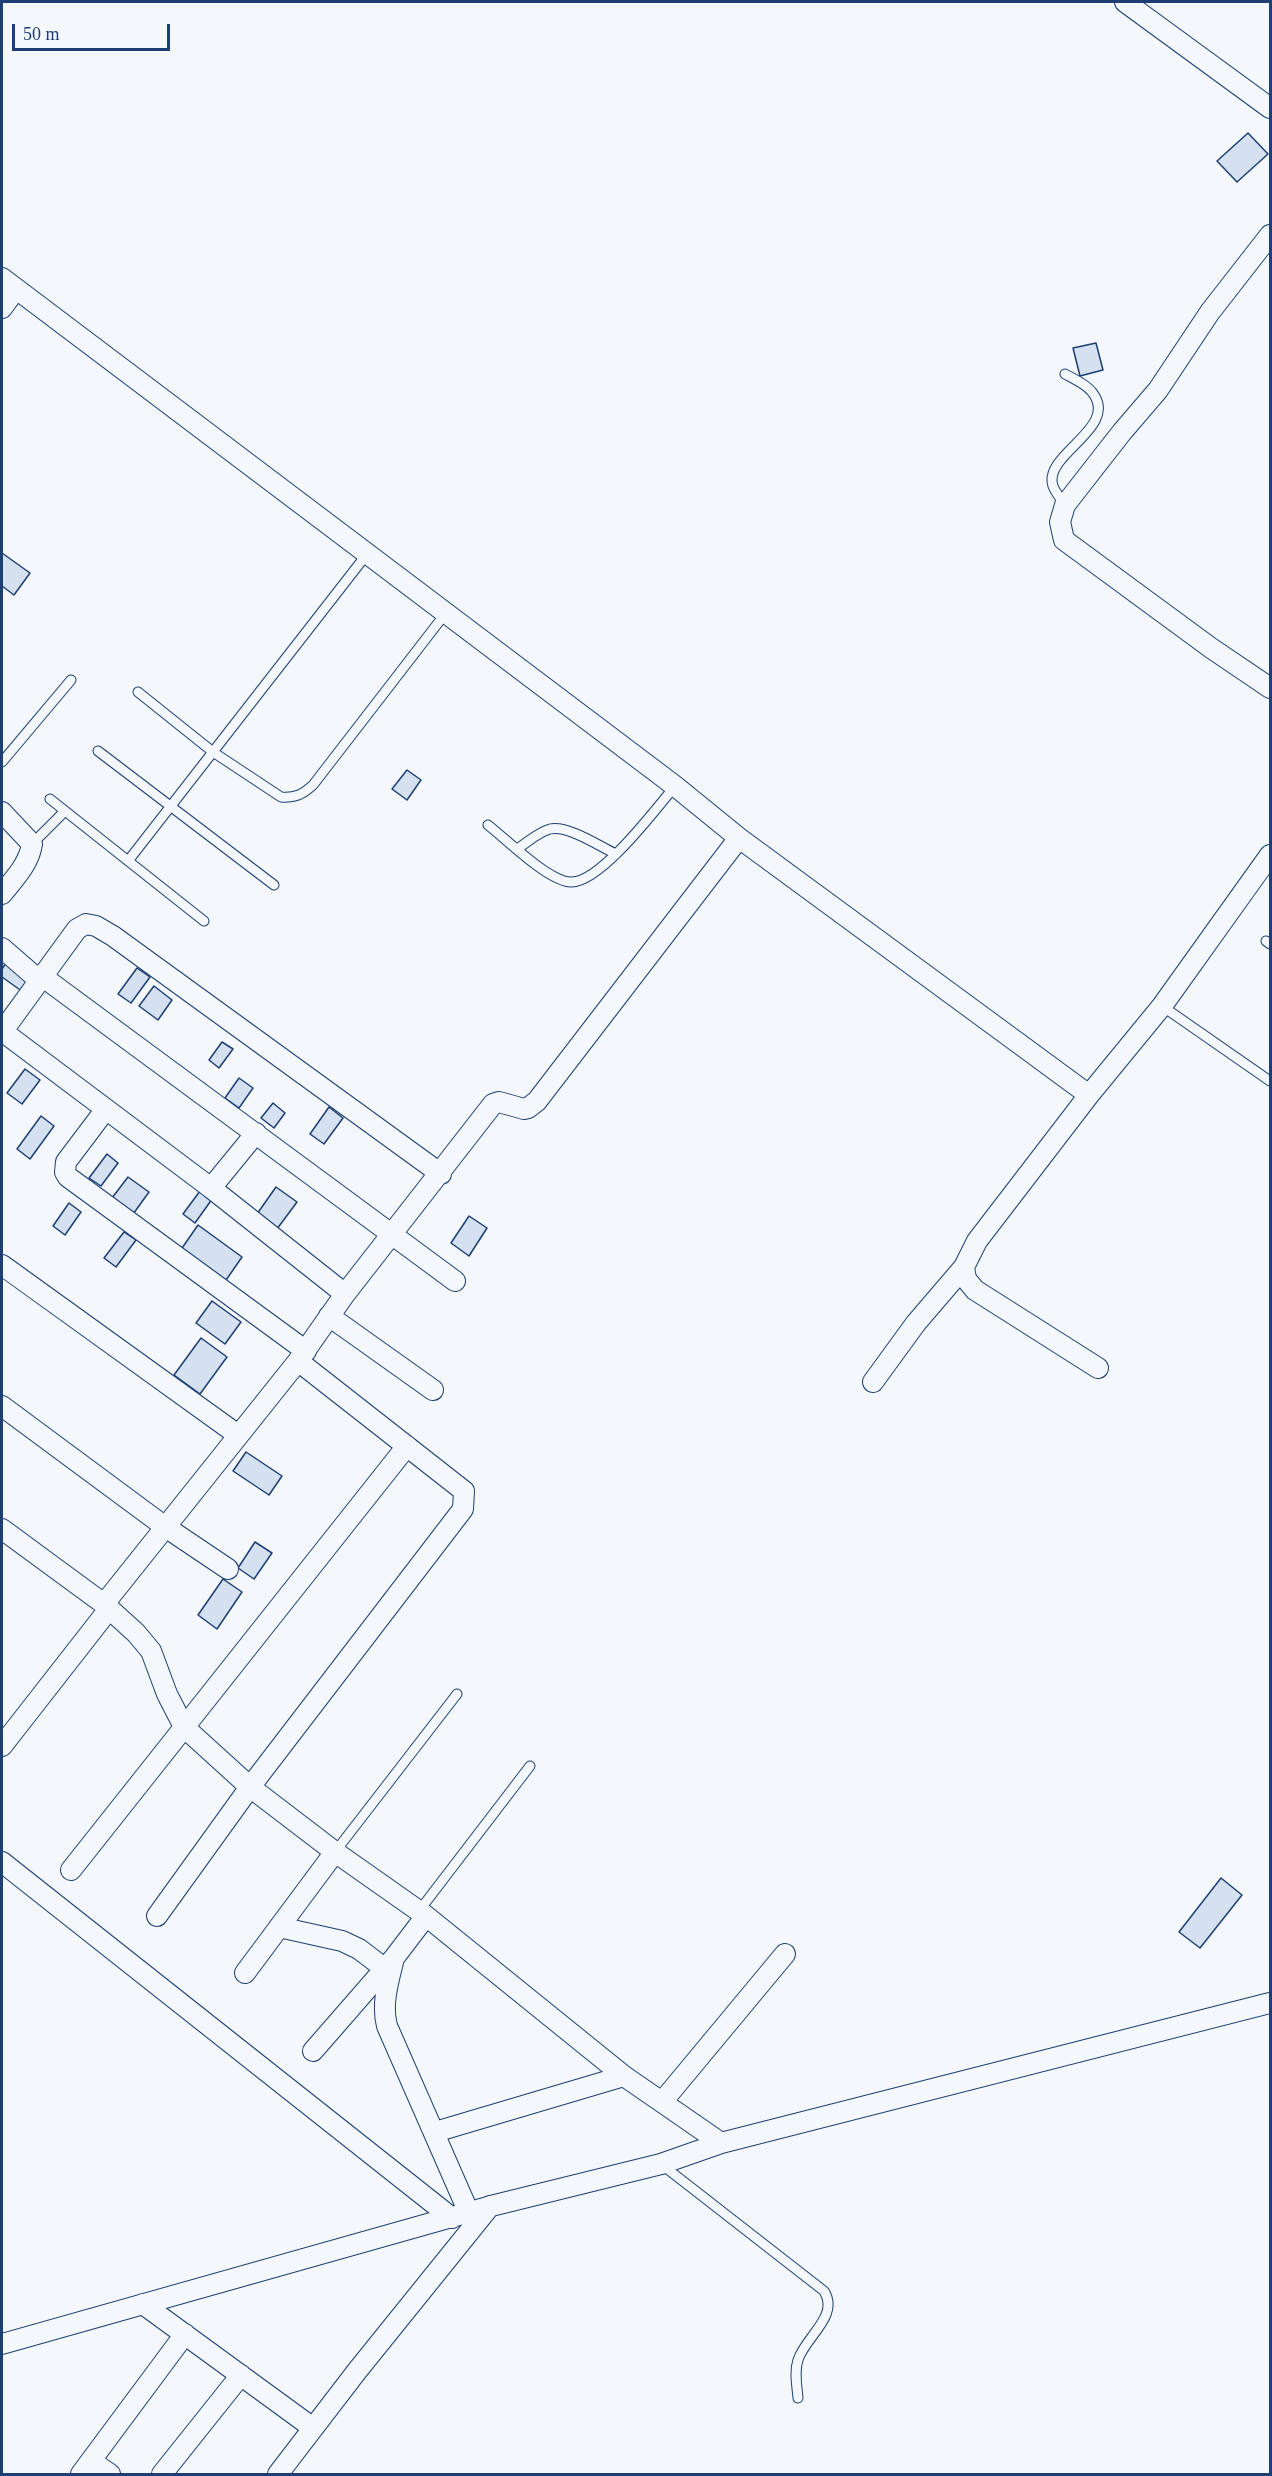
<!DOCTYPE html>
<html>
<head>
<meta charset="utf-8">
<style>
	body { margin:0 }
	#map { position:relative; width:1272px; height:2476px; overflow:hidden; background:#f4f7fb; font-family:Georgia,serif }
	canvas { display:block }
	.frame { position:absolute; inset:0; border:3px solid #1d3f73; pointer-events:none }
	.scale { position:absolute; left:12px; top:24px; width:158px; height:27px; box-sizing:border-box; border:3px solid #1d3f73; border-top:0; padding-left:8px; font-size:18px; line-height:21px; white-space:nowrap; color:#1d3f73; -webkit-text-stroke:4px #f4f7fb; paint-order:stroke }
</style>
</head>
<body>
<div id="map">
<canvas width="1272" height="2476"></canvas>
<div class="frame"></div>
<div class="scale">50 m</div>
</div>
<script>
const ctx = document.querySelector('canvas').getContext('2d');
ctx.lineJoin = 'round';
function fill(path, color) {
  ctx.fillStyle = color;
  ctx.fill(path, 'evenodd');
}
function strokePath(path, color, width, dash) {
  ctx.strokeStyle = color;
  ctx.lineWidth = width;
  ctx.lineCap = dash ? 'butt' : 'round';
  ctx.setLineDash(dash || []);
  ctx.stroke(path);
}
const building = new Path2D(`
	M1248,133L1268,154L1237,182L1217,161Z
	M1096,343L1103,370L1080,376L1073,348Z
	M2,553L30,573L14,595L2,586Z
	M407,770L421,780L407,800L392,789Z
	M6,963L31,982L23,992L2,977V969Z
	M137,968L150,977L131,1003L118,994Z
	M154,986L172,1000L158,1020L139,1006Z
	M222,1042L233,1049L219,1068L209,1060Z
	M25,1069L40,1080L22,1104L7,1093Z
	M239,1078L253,1088L239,1108L225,1098Z
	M273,1103L285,1113L274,1128L261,1118Z
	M329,1107L343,1118L324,1144L310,1134Z
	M41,1116L54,1126L30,1159L17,1149Z
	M107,1154L118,1163L101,1186L89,1178Z
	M128,1177L149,1192L131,1217L109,1202Z
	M203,1187L215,1195L195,1223L183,1214Z
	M276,1187L297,1202L277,1229L257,1214Z
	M69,1203L81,1212L65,1235L53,1226Z
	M469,1216L487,1228L469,1256L451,1243Z
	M198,1225L242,1257L224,1283L180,1251Z
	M124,1232L136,1240L116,1267L104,1258Z
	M212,1301L241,1322L225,1344L196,1323Z
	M201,1338L227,1357L200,1394L174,1375Z
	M246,1452L282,1476L269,1495L233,1471Z
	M255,1542L272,1553L254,1579L238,1568Z
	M223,1579L242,1592L217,1629L198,1615Z
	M1221,1878L1242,1895L1200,1948L1179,1932Z`);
const service = new Path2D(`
	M1065,505C1061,499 1055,492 1053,486C1042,454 1121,428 1092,392C1086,384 1074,379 1065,374
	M138,692L213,752L281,797C295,798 302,795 313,785L445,614
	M98,751L274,885
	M2,762L71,680
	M50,799L204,921
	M488,825C506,839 549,882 571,882C600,883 656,809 675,786
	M32,844L65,811
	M517,849C527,843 538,832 550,829C568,825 599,846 616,854
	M128,861L367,554
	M1266,941L1270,944
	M1162,1006L1270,1081
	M335,1852L457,1694
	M419,1911L530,1766
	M661,2164L824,2291C840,2316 805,2337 798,2360C794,2372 797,2386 798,2398`);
const minor = new Path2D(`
	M1125,2L1270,108
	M1270,235L1210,312L1158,390L1122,432L1065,505L1060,522L1064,540L1211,648L1270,688
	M2,278L675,786L739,838L1089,1095
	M2,308L16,289
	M2,812L32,844C29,864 14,879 2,894
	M2,948L40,981
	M43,977L455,1281
	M2,1031L211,1188L345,1294
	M2,1032L77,929L86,924L96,926L113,936L441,1174
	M106,1109L66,1162L65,1172L68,1177L306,1351
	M211,1188L256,1133
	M2,1265L238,1435
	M329,1316L433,1390
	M1098,1368L975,1290L966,1279L964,1267L977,1241L1089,1095L1162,1006L1270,855
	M873,1382L916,1323L964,1267
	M2,1406L164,1526L228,1569
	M2,1529L104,1604L136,1633L151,1651L167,1694L184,1727L250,1787L335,1852L426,1916L624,2076L721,2143
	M104,1604L298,1361L345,1294L493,1104L499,1102L524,1109L528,1108L537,1101L739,838
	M2,1746L109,1609
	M2,1862L452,2218
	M71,1870L407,1446
	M157,1916L250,1787L463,1509L464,1491L298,1361
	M279,1927L342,1941L359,1949L384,1968
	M394,1958C389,1980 381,2003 387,2026L469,2213
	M245,1973L335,1852
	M313,2051L394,1958L426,1916
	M662,2102L785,1954
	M435,2132L624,2076
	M143,2304L313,2428
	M2,2344L491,2206L661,2164L721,2143L1270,2003
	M91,2461L110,2474
	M81,2474L185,2334
	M162,2474L241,2375
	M278,2474L357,2371L490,2206`);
fill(building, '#d5e0f0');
strokePath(building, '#1d3f73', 1.5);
strokePath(service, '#1d3f73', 11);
strokePath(minor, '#1d3f73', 22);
strokePath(service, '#f4f7fb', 9);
strokePath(minor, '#f4f7fb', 20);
</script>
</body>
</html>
